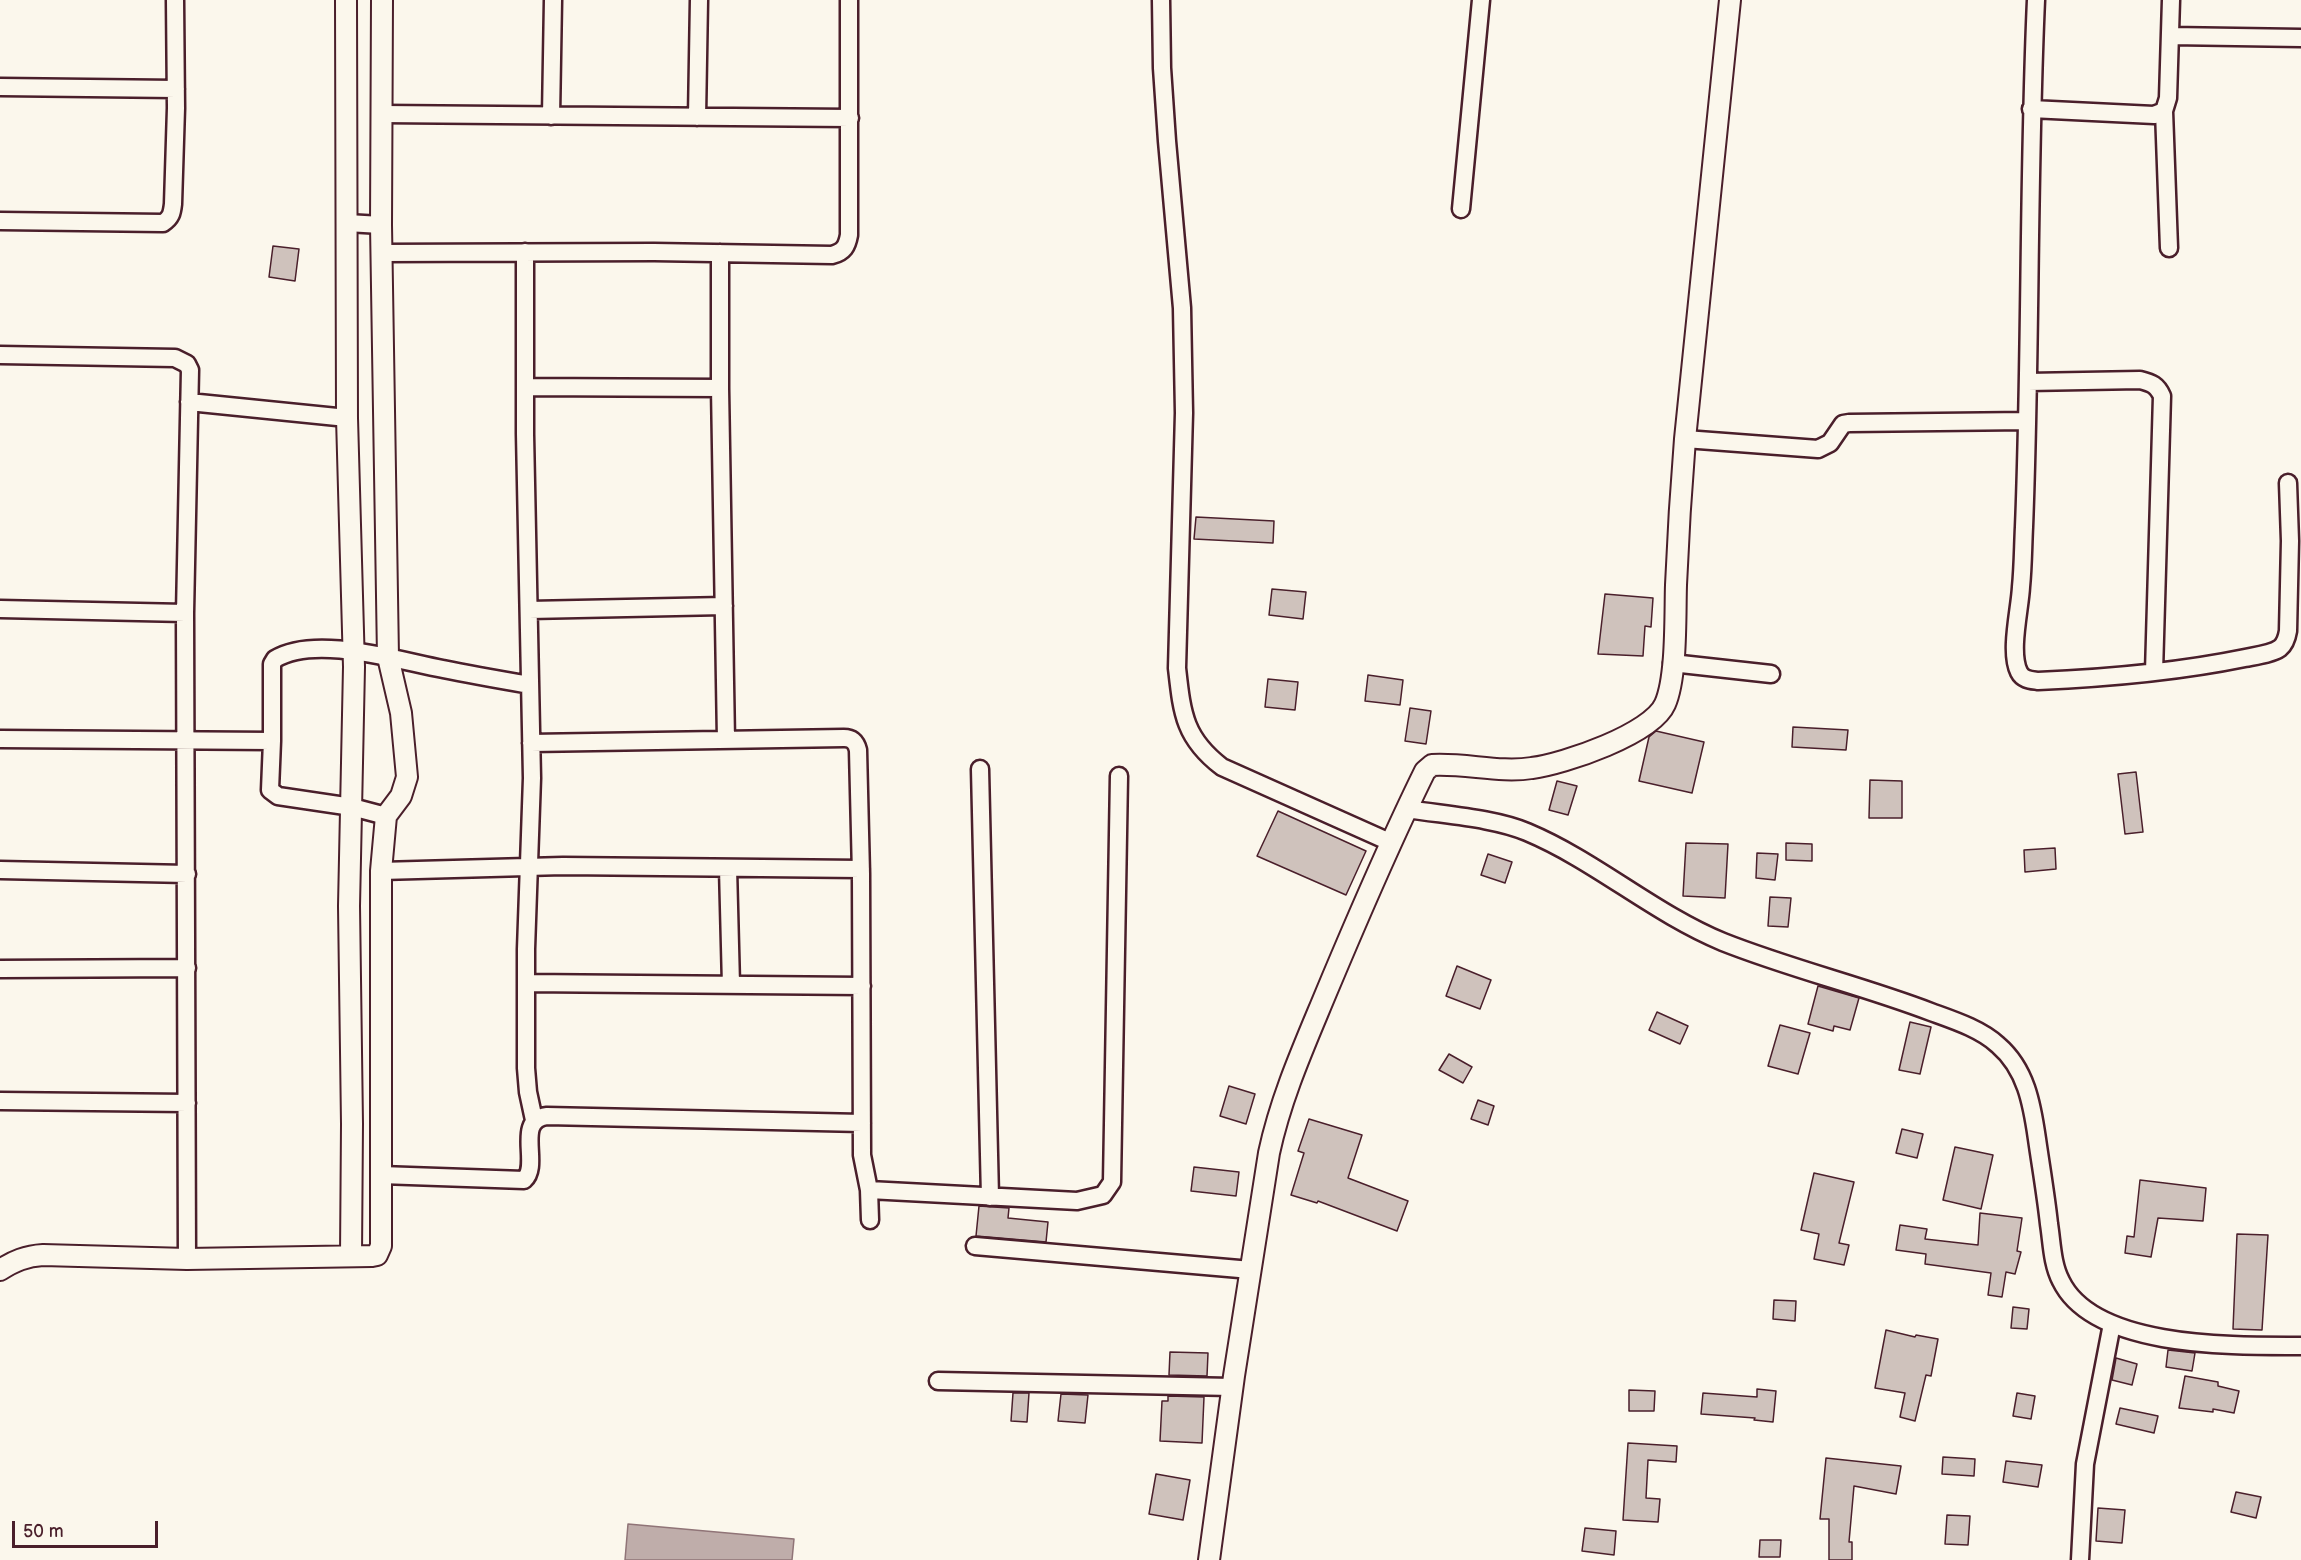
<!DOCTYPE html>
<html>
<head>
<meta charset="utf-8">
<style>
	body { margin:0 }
	#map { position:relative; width:2301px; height:1560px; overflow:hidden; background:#fbf7ec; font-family:"Balsamiq Sans",sans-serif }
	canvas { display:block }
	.scale { position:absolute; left:12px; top:1521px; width:146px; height:27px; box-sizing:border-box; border:3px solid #4a1f2b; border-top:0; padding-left:8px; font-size:18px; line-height:21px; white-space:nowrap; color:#4a1f2b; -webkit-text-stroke:4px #fbf7ec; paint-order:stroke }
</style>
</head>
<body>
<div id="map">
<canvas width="2301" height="1560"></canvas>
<div class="scale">50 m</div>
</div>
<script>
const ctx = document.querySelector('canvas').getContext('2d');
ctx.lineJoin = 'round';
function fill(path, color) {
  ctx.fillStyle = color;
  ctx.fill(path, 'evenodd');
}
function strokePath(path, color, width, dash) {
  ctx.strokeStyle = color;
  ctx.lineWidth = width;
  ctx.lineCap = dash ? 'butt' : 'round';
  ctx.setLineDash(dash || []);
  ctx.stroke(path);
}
const water = new Path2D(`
	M628,1524L794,1539L792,1560H625Z`);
const building = new Path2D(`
	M273,246L299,249L295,281L269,277Z
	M1196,517L1274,521L1273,543L1194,539Z
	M1272,589L1306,592L1303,619L1269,615Z
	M1605,594L1653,598L1651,627L1645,626L1643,656L1598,654Z
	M1368,675L1403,680L1400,705L1365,701Z
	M1268,679L1298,682L1295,710L1265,707Z
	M1410,708L1431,711L1426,744L1405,741Z
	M1793,727L1848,730L1846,750L1792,747Z
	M1656,731L1704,742L1692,793L1639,781L1649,737Z
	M2136,772L2143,832L2125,834L2118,774Z
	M1870,780L1902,781V818H1869Z
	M1557,781L1577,786L1568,815L1549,810Z
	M1278,811L1366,851L1346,895L1257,856Z
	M1686,843L1728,844L1725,898L1683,896Z
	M1786,843L1812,844V861L1786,860Z
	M2055,848L2056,869L2025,872L2024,850Z
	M1757,853L1778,854L1775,880L1756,878Z
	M1488,854L1512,862L1505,883L1481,875Z
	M1770,897L1791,898L1788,927L1768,926Z
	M1457,966L1491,980L1480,1009L1446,996Z
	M1818,986L1859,998L1850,1030L1834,1026L1833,1031L1808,1024Z
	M1657,1012L1688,1026L1680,1044L1649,1030Z
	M1910,1022L1931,1027L1920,1074L1899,1070Z
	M1780,1025L1810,1033L1798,1074L1768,1066Z
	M1449,1054L1472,1067L1463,1083L1439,1070Z
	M1229,1086L1255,1094L1246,1124L1220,1116Z
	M1478,1100L1494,1106L1488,1125L1471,1119Z
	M1309,1119L1362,1135L1348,1178L1408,1201L1397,1231L1318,1201L1317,1203L1291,1195L1304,1153L1298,1151Z
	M1902,1129L1923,1134L1917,1158L1896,1153Z
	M1955,1147L1993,1155L1981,1209L1943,1200Z
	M1194,1167L1239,1172L1236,1196L1191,1191Z
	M1814,1173L1854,1182L1839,1243L1849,1245L1844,1265L1814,1259L1819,1234L1801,1230Z
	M2140,1180L2206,1188L2203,1221L2158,1218L2151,1257L2125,1253L2127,1236L2134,1237Z
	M979,1206L1009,1208L1008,1218L1048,1222L1046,1242L976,1236Z
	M1980,1213L2022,1218L2017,1251L2021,1252L2015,1274L2006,1272L2002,1297L1988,1295L1991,1273L1925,1264L1926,1254L1896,1250L1900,1225L1927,1229L1925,1239L1978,1245Z
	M2237,1234L2268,1235L2262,1330L2233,1329Z
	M1774,1300L1796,1301L1795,1321L1773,1319Z
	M2013,1307L2029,1309L2027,1329L2011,1328Z
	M1886,1330L1915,1337L1916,1335L1938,1339L1931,1376L1926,1375L1915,1421L1900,1417L1905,1393L1875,1388Z
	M2168,1350L2195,1353L2192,1371L2166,1367Z
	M1170,1352L1208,1353L1207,1376L1169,1375Z
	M2116,1358L2137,1364L2132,1385L2112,1380Z
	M2185,1376L2218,1382V1386L2239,1391L2234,1413L2213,1409V1412L2179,1408Z
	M1757,1389L1776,1391L1773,1422L1754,1420L1755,1418L1701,1414L1703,1393L1757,1397Z
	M1629,1390L1655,1391L1654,1411H1629Z
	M1013,1393H1029L1027,1422L1011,1421Z
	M2017,1393L2035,1396L2031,1419L2013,1416Z
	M1061,1394L1088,1395L1085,1423L1058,1421Z
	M1168,1396L1204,1397L1202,1443L1160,1441L1162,1401H1168Z
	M2120,1408L2158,1416L2154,1433L2116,1424Z
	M1628,1443L1677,1446L1676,1462L1648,1460L1646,1498L1660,1499L1658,1522L1623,1520Z
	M1943,1457L1975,1459L1974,1476L1942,1474Z
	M1826,1458L1901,1466L1896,1494L1854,1486L1849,1542H1852V1560H1829V1519H1820Z
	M2006,1461L2042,1465L2038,1487L2003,1482Z
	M1156,1474L1190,1480L1183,1520L1149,1514Z
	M2236,1492L2261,1497L2256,1518L2231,1512Z
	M2098,1508L2125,1510L2122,1543L2096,1541Z
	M1947,1515L1970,1516L1968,1545L1945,1544Z
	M1585,1528L1616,1531L1614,1555L1582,1551Z
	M1760,1540H1781L1780,1557H1759Z`);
const minor = new Path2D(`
	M1161,0L1162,68L1167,141L1182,308L1184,413L1177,668C1182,713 1184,738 1222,767L1392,843
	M2036,0C2028,176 2031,352 2024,527C2023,547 2023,567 2021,587C2020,609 2009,652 2019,672C2023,680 2031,680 2038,681C2108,678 2177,672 2245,658C2255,656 2272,654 2280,648C2285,644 2287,637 2288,631L2290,541L2288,483
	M2171,36L2301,38
	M0,87L176,89
	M2031,109L2154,115L2164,111
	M382,114L850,118
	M551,116L553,0
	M697,117L699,0
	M1461,209L1481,0
	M0,221L163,223C171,218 172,213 173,204L176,108L175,0
	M347,223L381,225
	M2169,248L2164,111L2168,98L2171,0
	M525,252V434L532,778L526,949V1068L528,1092L534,1120
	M382,253L654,252L832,255C844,252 847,246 849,235V0
	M720,253V388L726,740
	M0,355L175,358L187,364L190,370L185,613L187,1259
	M2028,382L2140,380C2152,383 2157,385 2162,396L2154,672
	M525,387L720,388
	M189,402L347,418
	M1685,439L1818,449L1830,443L1843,424L1849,423L2027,421
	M0,609L185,613
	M529,610L724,606
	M1672,663L1771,674
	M0,739L272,741
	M531,743L844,738C852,738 856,742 858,750L861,874L862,1155L869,1190L870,1220
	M980,769L990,1197
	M1408,809C1444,815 1494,818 1527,832C1596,861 1653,913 1723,942C1791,969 1863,986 1931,1012C1953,1020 1981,1029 1998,1045C2026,1069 2032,1104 2037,1139C2041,1167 2046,1196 2049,1224C2052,1243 2052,1264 2061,1281C2094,1349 2235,1346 2301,1346
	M386,816L352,807L278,796L270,790L272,741V664L275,659C316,634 399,661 443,669C472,675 501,680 530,685
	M728,868L731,985
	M0,870L187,874
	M381,871L563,866L861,869
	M0,969L187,968
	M526,983L862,986
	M0,1101L187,1103
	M381,1175L524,1180C541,1165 514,1120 547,1116L862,1123
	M869,1190L1077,1201L1103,1195L1112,1182L1119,776
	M975,1246L1251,1270
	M938,1381L1232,1387
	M2080,1560L2085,1464L2112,1324`);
const tertiary = new Path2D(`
	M346,0L347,418L354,667L349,906L352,1124L351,1255
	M0,1270C14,1261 26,1256 43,1255L187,1259L372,1256L377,1255L381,1246V871L386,816L401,796L407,777L401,713L388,657L381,225L382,0
	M1209,1560L1234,1376L1269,1153C1281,1097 1304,1046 1326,993C1357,919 1389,844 1425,771L1432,765C1466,763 1499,773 1532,768C1564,764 1652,734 1665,704C1677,677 1675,615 1676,585C1678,537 1681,488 1685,439L1730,0`);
fill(water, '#bfadaa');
strokePath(water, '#907477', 1.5);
fill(building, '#cfc2bc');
strokePath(building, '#4a1f2b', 1.5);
strokePath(minor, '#4a1f2b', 21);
strokePath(tertiary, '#4a1f2b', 24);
strokePath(minor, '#fbf7ec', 16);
strokePath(tertiary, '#fbf7ec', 20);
</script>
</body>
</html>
